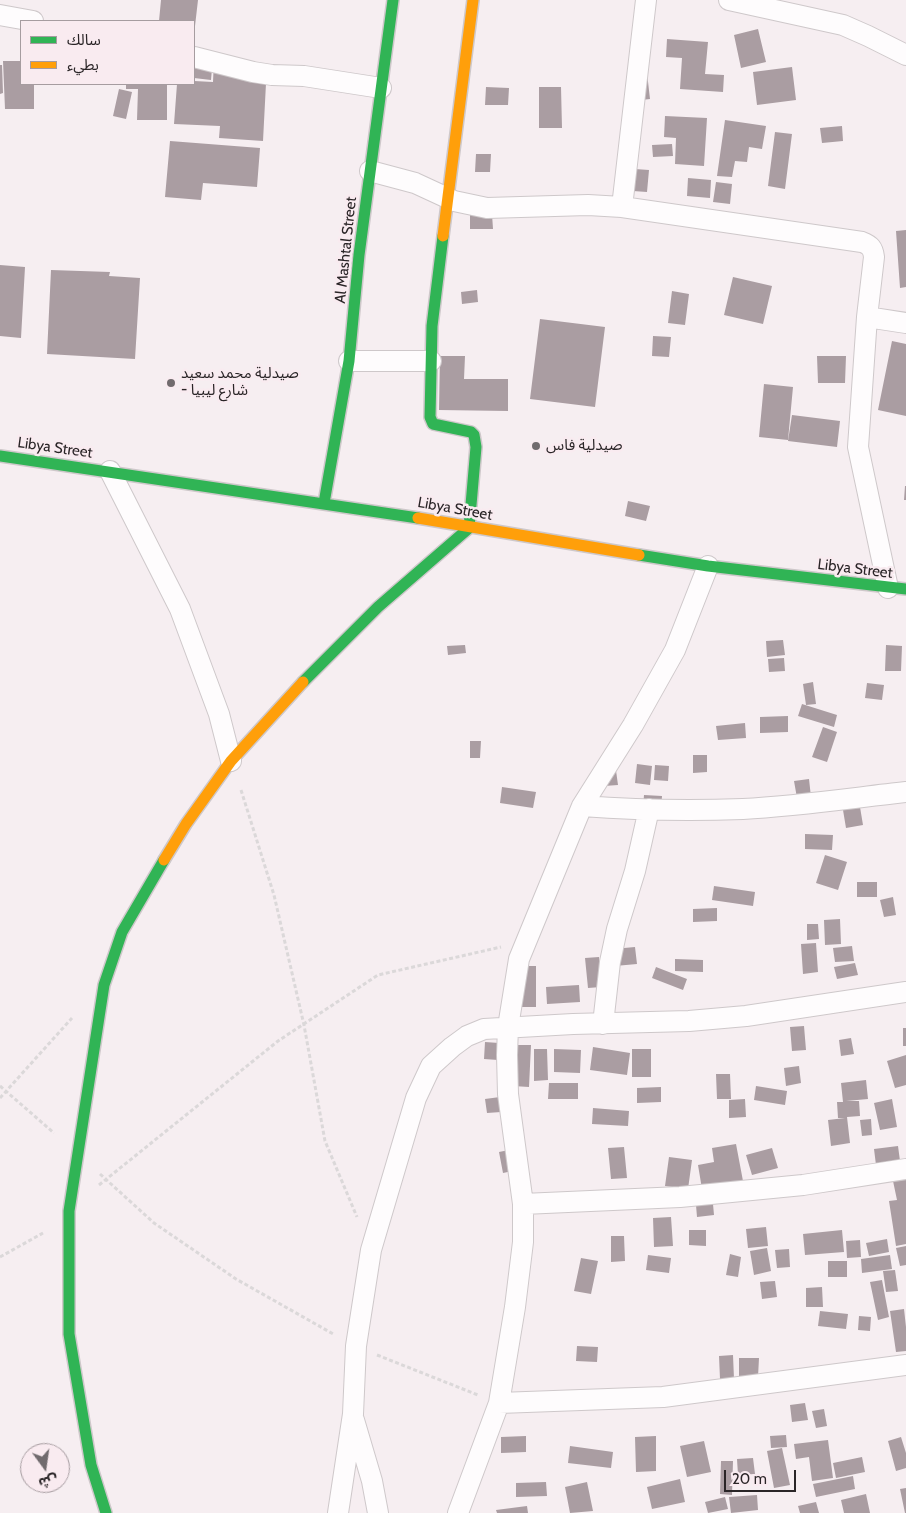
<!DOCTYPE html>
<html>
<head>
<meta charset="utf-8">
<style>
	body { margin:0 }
	#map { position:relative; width:906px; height:1513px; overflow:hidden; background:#f6eef1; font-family:Cabin,"Noto Sans Arabic",sans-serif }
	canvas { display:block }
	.legend { position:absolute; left:20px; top:20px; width:175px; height:65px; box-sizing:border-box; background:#f9ebf0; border:1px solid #a69ca0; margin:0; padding:6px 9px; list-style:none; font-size:15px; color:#2a2527 }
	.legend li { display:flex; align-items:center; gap:10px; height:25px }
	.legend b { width:25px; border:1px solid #a69ca0 }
	.north { position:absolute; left:20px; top:1443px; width:50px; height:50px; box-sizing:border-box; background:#f9ebf0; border:1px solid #a69ca0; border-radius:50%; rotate:166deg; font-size:14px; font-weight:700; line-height:20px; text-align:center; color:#2a2527 }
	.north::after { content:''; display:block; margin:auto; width:18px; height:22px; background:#716b6e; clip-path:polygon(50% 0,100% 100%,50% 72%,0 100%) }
	.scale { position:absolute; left:724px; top:1470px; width:72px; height:22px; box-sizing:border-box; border:2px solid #2a2527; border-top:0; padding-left:6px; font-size:15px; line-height:18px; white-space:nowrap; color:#2a2527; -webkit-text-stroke:4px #f9ebf0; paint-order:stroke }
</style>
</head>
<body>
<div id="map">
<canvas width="906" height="1513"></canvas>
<ul class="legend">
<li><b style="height:6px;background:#30b455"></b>سالك</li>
<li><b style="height:6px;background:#ff9f0a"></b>بطيء</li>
</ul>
<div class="north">ش</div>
<div class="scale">20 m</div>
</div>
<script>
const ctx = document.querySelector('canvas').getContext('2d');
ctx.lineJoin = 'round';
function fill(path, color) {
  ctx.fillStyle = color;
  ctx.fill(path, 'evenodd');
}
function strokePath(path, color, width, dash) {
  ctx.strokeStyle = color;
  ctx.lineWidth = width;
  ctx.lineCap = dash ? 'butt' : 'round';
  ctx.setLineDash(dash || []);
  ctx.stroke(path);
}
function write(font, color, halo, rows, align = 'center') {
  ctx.font = font + ' Cabin,"Noto Sans Arabic",sans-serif';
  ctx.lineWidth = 5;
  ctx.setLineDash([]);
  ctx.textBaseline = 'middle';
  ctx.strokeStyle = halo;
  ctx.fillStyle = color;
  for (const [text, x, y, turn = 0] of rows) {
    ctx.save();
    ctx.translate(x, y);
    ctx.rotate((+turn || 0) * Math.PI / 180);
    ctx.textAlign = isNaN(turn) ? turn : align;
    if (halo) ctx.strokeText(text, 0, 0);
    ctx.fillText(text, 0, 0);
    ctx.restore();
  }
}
const building = new Path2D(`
	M161,0H198L195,26H194V21H159Z
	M758,29L766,62L741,68L734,35Z
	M667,39L708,42L705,74L724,75L723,92L680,89L682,58L666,57Z
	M194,56L213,57L211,80L194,78Z
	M214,59L267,64L263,141L219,138L220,126L174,124L177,84H194V81L213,82Z
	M3,61H21V84H34V109H5Z
	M0,65H2L3,93L0,94Z
	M792,67L796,100L757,105L753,72Z
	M647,73L650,99L633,101Z
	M126,84H167V120H137L138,89H126Z
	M486,87L509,88L508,105H485Z
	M539,87H561L562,128H539Z
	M119,89L132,92L126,119L113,116Z
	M665,116L707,118L704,166L675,164L676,138L664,137Z
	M725,120L766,126L762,149L749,147L747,162L735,161L732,177L717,176Z
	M842,126L843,141L822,143L820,128Z
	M775,132L792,134L785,189L768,186Z
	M170,141L260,148L257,187L203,183L201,200L165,197Z
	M672,144L673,156L653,157L652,145Z
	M476,154H491L490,172H475Z
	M635,169L649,170L647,192L633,191Z
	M688,178L711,180L710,198L687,196Z
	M716,182L732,184L730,204L713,202Z
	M470,214H492L493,229H470Z
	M906,230V287L900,288L896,231Z
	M0,265L25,267L21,338L0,336Z
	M51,270L110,272L109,276L140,278L135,359L47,354Z
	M733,277L772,286L763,324L724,315Z
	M477,290L478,302L462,304L461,292Z
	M672,291L689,294L685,325L668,323Z
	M540,319L605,327L595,407L530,399Z
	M653,336L671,337L669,357L652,356Z
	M892,341L906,344V416L878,410Z
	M440,356H465L464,379H508V411L439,410Z
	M817,356H846L845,383H818Z
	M764,384L793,387L788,440L759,437Z
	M792,415L840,421L837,447L788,441Z
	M905,486H906V500H904Z
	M628,501L650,506L646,521L625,516Z
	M783,640L785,655L767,657L766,641Z
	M465,645L466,653L448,655L447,646Z
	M886,645L902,646L901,671H885Z
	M784,658L785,671L769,672L768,659Z
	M813,682L816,704L806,705L803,684Z
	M867,683L884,685L882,700L865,698Z
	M802,704L837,715L834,727L798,716Z
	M788,716V732L760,733V717Z
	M745,723L746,738L718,740L716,726Z
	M823,727L837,732L827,762L812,757Z
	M470,741H481L480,758H470Z
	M693,755H707V772L693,773Z
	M614,756L618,785L604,786L600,758Z
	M637,764L652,766L650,785L635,783Z
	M655,765L669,766L668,781L654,780Z
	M809,779L811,797L797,798L794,781Z
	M502,787L536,792L533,808L500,803Z
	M644,795L662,796L661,809L643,808Z
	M860,807L863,825L846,828L843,810Z
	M805,834L833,835L832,850L805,849Z
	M825,855L847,862L838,890L816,883Z
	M857,882H877V897H857Z
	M714,886L755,892L753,906L712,900Z
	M893,897L896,915L884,917L880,900Z
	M717,908V921L693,922V909Z
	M840,919L841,944L825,945L824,920Z
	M807,924H818L819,939L807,940Z
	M816,943L818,972L803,974L801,944Z
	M852,946L854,961L835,962L833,948Z
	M635,947L637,964L615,966L613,949Z
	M599,957L601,987L588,988L585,958Z
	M675,959L703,960V972L675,971Z
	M855,963L858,975L837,979L834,967Z
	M514,966H536V1007H515Z
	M656,967L687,979L683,990L652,978Z
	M579,985L580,1002L547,1004L546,987Z
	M804,1026L806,1050L792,1051L790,1027Z
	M903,1028H906V1046H903Z
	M851,1038L854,1054L841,1056L839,1040Z
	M485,1042L499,1043L498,1060L484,1059Z
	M515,1045H531L529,1087L513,1086Z
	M593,1047L630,1053L627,1075L590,1070Z
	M534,1049H547L548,1080L534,1081Z
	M554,1049L581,1050L580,1073L554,1072Z
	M632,1049H651V1077H632Z
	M906,1055V1085L895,1088L887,1061Z
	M799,1066L801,1083L786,1086L784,1068Z
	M716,1074H730L731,1099H717Z
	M866,1080L868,1099L846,1101H859L860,1116L847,1117L850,1143L831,1146L828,1120L845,1118H838L837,1102H843L841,1083Z
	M549,1083H578V1099H548Z
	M756,1086L787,1091L785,1105L754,1100Z
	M661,1087V1102L637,1103V1088Z
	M500,1097L501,1112L487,1113L485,1099Z
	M745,1099L746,1117L729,1118V1100Z
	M892,1099L897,1127L880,1130L874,1103Z
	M593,1108L629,1111L628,1126L592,1124Z
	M871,1119L872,1135L862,1136L860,1120Z
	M736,1144L743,1181L702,1189L698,1165L714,1162L712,1148Z
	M898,1146L900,1161L876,1165L874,1149Z
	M624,1147L627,1178L611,1179L608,1148Z
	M519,1148L522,1169L503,1173L499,1152Z
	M772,1148L778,1168L752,1175L746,1155Z
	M669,1157L692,1160L688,1189L665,1186Z
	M906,1178V1244L896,1246L889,1201L897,1200L893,1181Z
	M713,1204L714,1215L697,1217L696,1205Z
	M671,1217L673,1246L654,1247L653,1218Z
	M766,1227L768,1246L748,1248L746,1229Z
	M689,1230H706V1246L689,1245Z
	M842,1230L844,1252L805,1255L803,1234Z
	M611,1236H624L625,1261L611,1262Z
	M887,1239L889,1252L869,1256L866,1243Z
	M860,1240L861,1257L847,1258L846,1241Z
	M906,1246V1265L900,1266L896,1248Z
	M767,1248L771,1271L754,1275L750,1251Z
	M789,1249L790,1267L777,1268L775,1250Z
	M730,1254L741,1257L738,1277L726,1275Z
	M648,1255L671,1258L669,1273L646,1270Z
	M890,1255L892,1269L862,1273L861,1259Z
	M581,1258L598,1261L591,1294L574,1291Z
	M828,1261H847V1277H828Z
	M895,1270L898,1291L886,1292L883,1271Z
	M882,1280L889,1317L878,1320L870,1282Z
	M775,1281L777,1297L762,1299L760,1282Z
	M822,1287L823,1307H806V1288Z
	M904,1309L906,1327V1351L896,1352L890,1311Z
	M820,1311L848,1314L846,1329L818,1326Z
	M859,1316L871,1317L870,1331L858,1330Z
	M577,1346L598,1347L597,1362L576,1361Z
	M733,1355L734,1379H720L719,1356Z
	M739,1358H759L758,1377H739Z
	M805,1403L808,1420L792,1422L790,1405Z
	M824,1409L827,1426L816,1428L812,1411Z
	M786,1435L787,1447L771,1448L770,1436Z
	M526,1436V1452L501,1453V1437Z
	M656,1436V1471L636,1472L635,1437Z
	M901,1437L906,1453V1468L896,1471L888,1441Z
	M828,1440L833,1478L812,1481L809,1457L796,1459L794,1444Z
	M704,1441L711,1472L687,1477L680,1446Z
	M570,1446L613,1452L611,1468L568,1463Z
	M782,1448L790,1485L774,1488L767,1451Z
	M862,1457L865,1472L836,1478L833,1463Z
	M753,1458L755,1474L738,1475L737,1459Z
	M721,1461H733L732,1495L720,1494Z
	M853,1476L855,1489L816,1497L813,1484Z
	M680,1479L685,1502L652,1509L647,1487Z
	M546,1482L547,1496L516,1497V1483Z
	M587,1482L593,1511L570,1513L565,1487Z
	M906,1488V1513H905L900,1489Z
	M866,1494L870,1513H844L841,1500Z
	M757,1495L758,1510L731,1513L729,1497Z
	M725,1497L728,1509L708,1513L705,1502Z
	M816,1502L819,1513H800L798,1506Z
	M527,1506L528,1513H497L496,1510Z`);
const path = new Path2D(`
	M241,790L274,895L304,1025L325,1141L357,1217
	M0,1086L54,1133
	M0,1098L72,1018
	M100,1174L154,1223L236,1279L335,1335
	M99,1185L278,1041L378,975L501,947
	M0,1257L43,1233
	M377,1355L478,1395`);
const street = new Path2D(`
	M729,0L843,25L868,36L906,55
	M0,15L33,21
	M194,57L253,72L272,75L304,76L381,88
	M370,171L415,183L454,201L487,208L588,205L622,207L862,242C870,245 873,248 874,257L867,317L858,447L888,588
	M622,207L646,0
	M867,317L906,323
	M349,361H431
	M110,471L180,609L219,714L231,761
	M582,806C635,810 689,811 743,809C797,806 852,798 906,792
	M603,1024L610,962L617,929L635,871L649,809
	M523,1204L680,1197L803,1185L906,1169
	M499,1403L663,1397L906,1365
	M354,1420L372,1481L378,1513
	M338,1513L353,1414L356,1346L371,1250L416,1098L431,1066L452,1047L467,1036L484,1029L573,1024L689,1021L746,1016L906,992
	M458,1513L499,1403L515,1307L523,1242V1204L508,1094L507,1055L508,1027L519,959L582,806L633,725L675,650L708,566`);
const fast = new Path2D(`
	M0,456L418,518
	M324,503L349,361L359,255L393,0
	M639,555L708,566L906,589
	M303,682L378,607L469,528L476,447L474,435L471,432L433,424L430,417L432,326L443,236
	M106,1513L91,1465L69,1334V1211L104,985L122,932L164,860`);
const slow = new Path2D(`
	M443,236L473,0
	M418,518L639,555
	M164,860L186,824L231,761L303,682`);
const markers = [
	[171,383,5,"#716b6e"],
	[536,446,5,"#716b6e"]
];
const streetNames = [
	["Al Mashtal Street",346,250,-84],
	["Libya Street",55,448,8],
	["Libya Street",455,509,10],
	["Libya Street",855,569,7]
];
const poiNames = [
	["صيدلية محمد سعيد",181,374],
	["- شارع ليبيا",181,391],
	["صيدلية فاس",546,446]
];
fill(building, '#aa9da2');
strokePath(street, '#cec8ca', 22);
strokePath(fast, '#cec8ca', 14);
strokePath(slow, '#cec8ca', 14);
strokePath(path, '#dbd8d9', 3, [4, 2.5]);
strokePath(street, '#fefcfd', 20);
strokePath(fast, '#30b455', 11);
strokePath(slow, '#ff9f0a', 11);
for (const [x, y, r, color] of markers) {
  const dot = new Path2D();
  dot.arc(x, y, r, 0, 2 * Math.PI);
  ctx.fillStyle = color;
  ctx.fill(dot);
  strokePath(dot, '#f9ebf0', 2);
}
write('15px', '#2a2527', '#f9ebf0', streetNames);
write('15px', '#2a2527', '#f9ebf0', poiNames, 'left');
</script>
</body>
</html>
